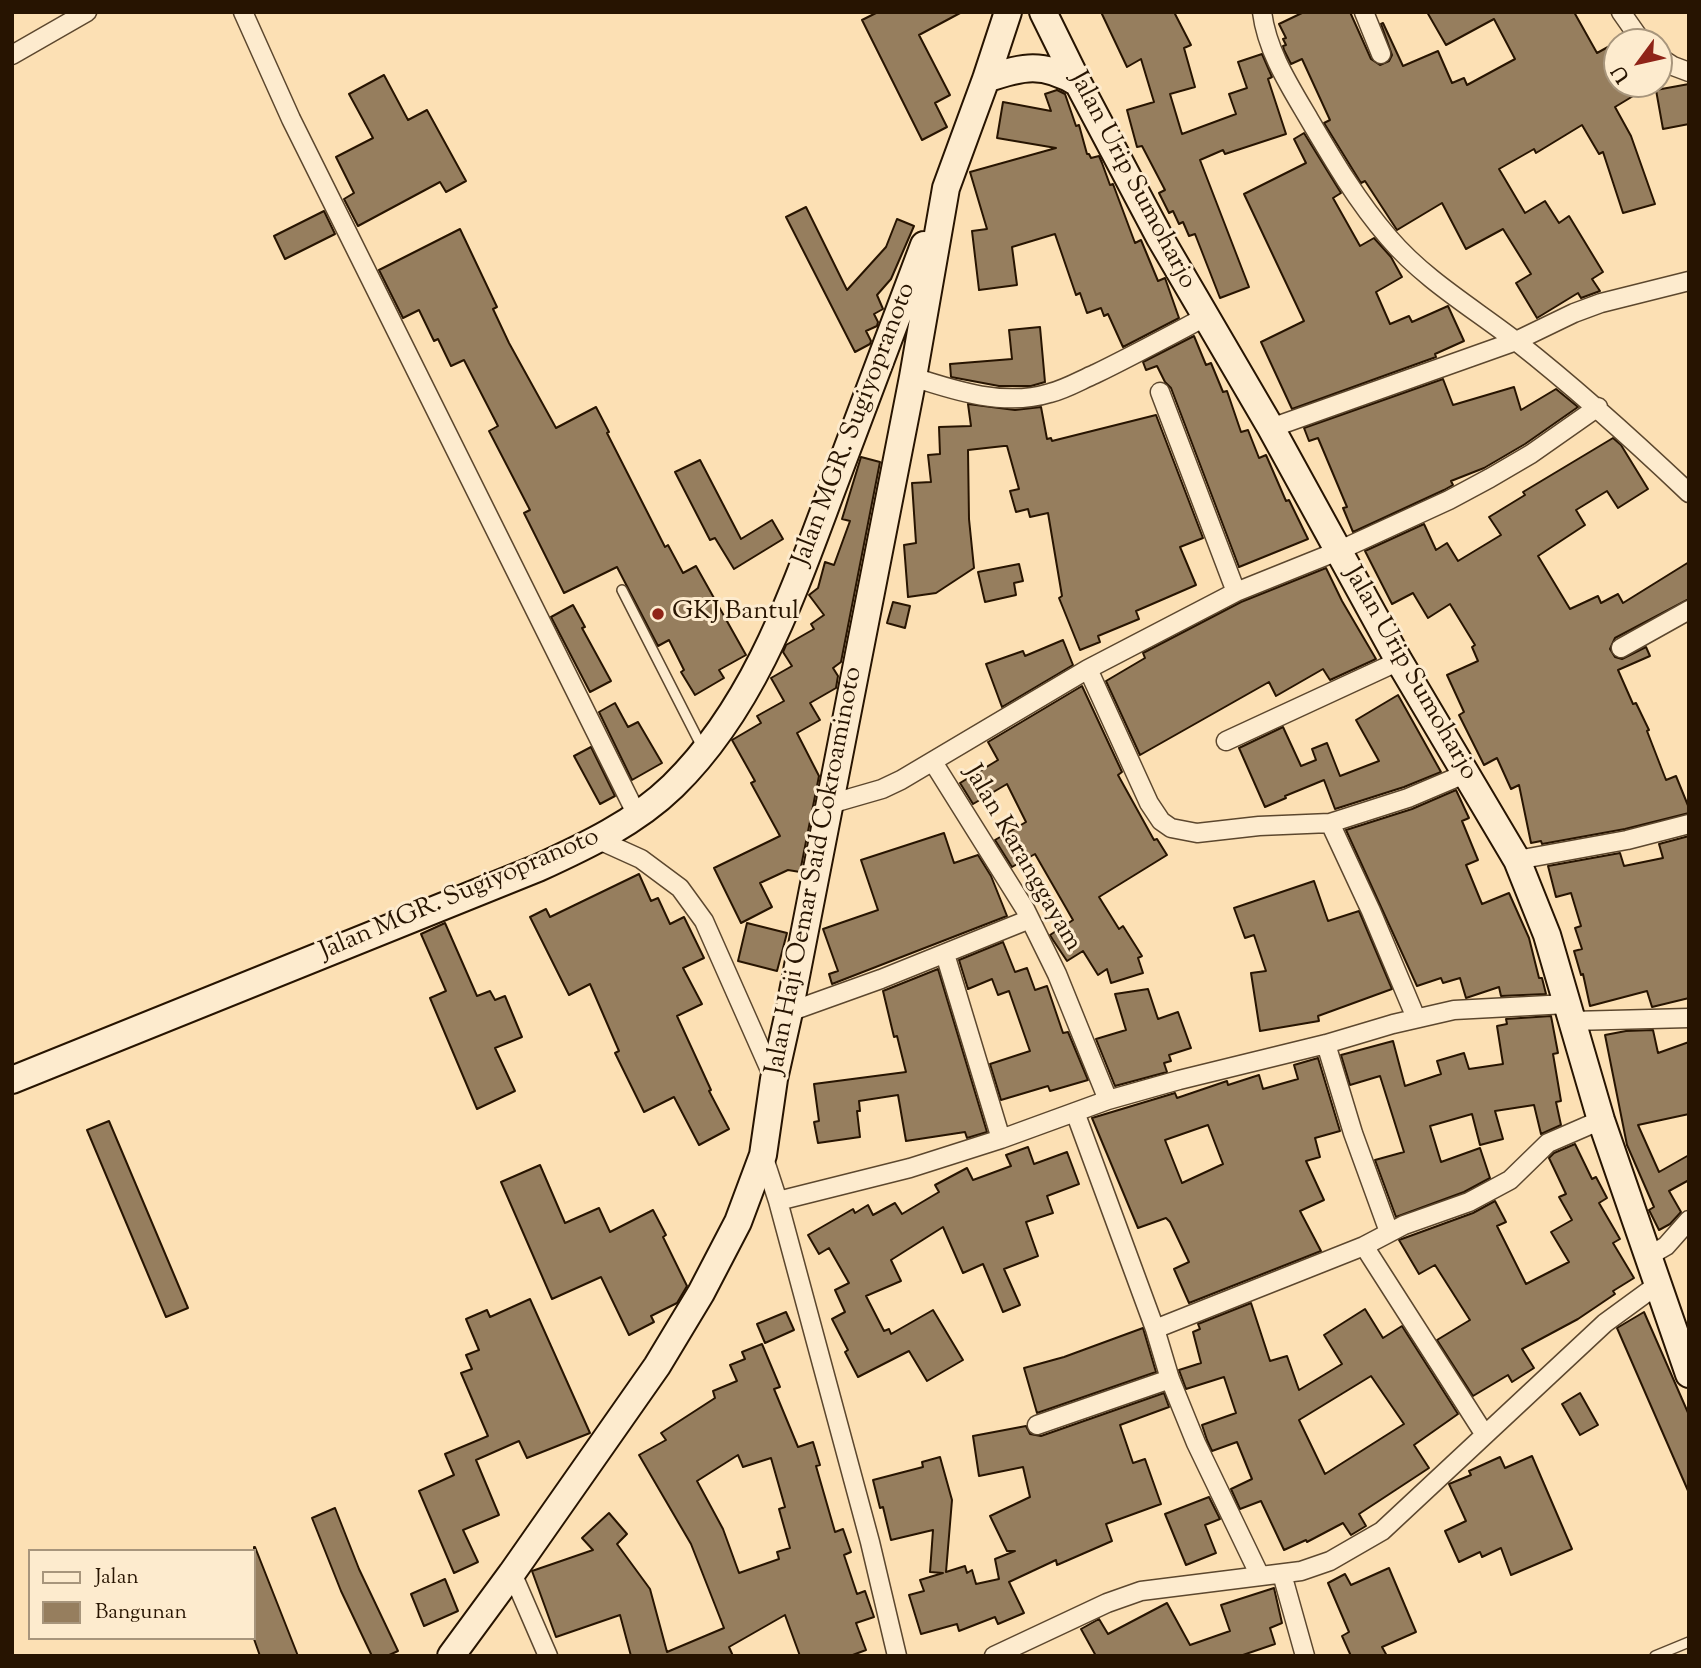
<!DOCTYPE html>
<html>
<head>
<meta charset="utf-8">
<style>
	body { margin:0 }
	#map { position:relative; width:1701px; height:1668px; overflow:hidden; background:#fce0b4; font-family:"Sorts Mill Goudy",serif }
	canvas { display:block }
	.frame { position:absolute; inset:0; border:14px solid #271401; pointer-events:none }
	.legend { position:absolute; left:28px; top:1549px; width:228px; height:91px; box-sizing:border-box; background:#fdebce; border:2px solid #a7957c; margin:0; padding:9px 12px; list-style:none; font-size:21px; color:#271401 }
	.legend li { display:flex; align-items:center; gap:14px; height:35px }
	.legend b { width:35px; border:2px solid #a7957c }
	.north { position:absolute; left:1603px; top:28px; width:70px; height:70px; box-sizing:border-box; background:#fdebce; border:2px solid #a7957c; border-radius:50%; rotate:237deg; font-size:19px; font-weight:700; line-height:28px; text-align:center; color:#271401 }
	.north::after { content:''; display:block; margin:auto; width:24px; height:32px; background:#8f2418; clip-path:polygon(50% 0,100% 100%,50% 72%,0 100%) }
</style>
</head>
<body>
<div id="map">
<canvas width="1701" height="1668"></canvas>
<div class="frame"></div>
<ul class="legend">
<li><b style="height:9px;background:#fdebce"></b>Jalan</li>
<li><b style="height:19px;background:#967e5e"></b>Bangunan</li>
</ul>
<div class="north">U</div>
</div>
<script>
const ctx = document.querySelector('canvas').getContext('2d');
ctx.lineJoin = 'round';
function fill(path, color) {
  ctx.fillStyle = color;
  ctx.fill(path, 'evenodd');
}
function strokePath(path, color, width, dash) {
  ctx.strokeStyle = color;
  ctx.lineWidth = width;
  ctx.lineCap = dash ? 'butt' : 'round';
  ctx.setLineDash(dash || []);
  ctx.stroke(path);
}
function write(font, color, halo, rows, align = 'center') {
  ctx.font = font + ' "Sorts Mill Goudy",serif';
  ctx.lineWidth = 6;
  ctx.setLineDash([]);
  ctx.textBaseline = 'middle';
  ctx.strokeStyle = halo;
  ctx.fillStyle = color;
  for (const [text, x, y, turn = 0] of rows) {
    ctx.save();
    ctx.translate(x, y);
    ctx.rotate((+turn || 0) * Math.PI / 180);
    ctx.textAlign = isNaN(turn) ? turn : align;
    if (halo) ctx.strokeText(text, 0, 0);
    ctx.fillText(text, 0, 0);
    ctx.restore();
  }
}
const building = new Path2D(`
	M878,12H962L919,35L950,95L935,103L947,127L922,140L862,20Z
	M1101,12H1174L1191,45L1184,48L1195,87L1170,94L1182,134L1236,114L1229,94L1247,88L1238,62L1262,54L1272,77L1268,79L1286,134L1225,154L1223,150L1200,160L1249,287L1220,298L1195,234L1189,236L1183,222L1179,224L1173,211L1169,213L1159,193L1165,190L1142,146L1137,147L1127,110L1154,102L1141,59L1127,67Z
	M1304,12H1350L1371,59L1380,65L1389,61L1392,55L1381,24L1383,23L1403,66L1438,51L1452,83L1464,78L1467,85L1515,59L1494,19L1446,45L1427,12H1574L1597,53L1617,42V84H1653L1615,107L1631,136L1655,204L1623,213L1603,152L1599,154L1582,125L1536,153L1534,149L1499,169L1525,213L1545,201L1559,223L1569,216L1603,272L1592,279L1600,291L1581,298L1578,293L1537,318L1516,283L1531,274L1503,229L1466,249L1442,203L1397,230L1365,181L1361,183L1324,123L1330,120L1302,59L1291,64L1284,50L1283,46L1286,45L1283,39L1286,38L1279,24Z
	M384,75L408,120L427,110L466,181L446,192L440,182L358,226L344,199L354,193L336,157L373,138L349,94Z
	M1689,84V124L1663,129L1656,90Z
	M1057,90L1065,94L1076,126L1079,125L1087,154H1089L1091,158L1099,156L1102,163L1110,185L1113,184L1135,243L1141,240L1158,281L1165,278L1179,318L1123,347L1108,314L1104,316L1101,308L1087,313L1080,293L1076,295L1055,234L1012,247L1017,285L979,290L972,231L987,229L970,172L1056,148L997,138L1003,102L1051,111L1045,94Z
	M1304,133L1341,193L1333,198L1360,246L1374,238L1391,257L1402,277L1376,292L1390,324L1409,316L1412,322L1448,306L1464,341L1435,354L1436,357L1292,409L1261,342L1304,321L1244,194L1306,163L1294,139Z
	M806,207L847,290L886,247L897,219L914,226L891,279L877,295L883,309L874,314L878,322L877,326L866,331L871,341L870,344L855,352L786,217Z
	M324,211L335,234L285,259L274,236Z
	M460,229L497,307L493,309L509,343L556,428L596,407L609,432L607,433L665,547L668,545L683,573L696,566L746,655L719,670L724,678L695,695L681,672L684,670L669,640L658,646L617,567L564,593L524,513L530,510L489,431L498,426L464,360L451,366L438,339L434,341L419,310L403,318L379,270Z
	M1040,327L1045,382L1031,386H999L951,377L950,364L1012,359L1009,330Z
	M1194,336L1206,365L1211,363L1223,392L1227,391L1241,432L1248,430L1259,458L1266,455L1286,501L1289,500L1308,539L1239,567L1171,388L1165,382L1157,366L1146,370L1143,362Z
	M1443,379L1453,405L1514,387L1521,410L1556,389L1578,407L1525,444L1484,468L1451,481L1453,485L1444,490L1353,532L1343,508L1347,507L1318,438L1309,441L1304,428Z
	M968,404L1015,410L1041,407L1047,439L1051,438L1052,441L1156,415L1203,538L1180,547L1196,585L1136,611L1139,619L1098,636L1100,642L1080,650L1059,598L1062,596L1048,513L1030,517L1028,509L1016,512L1010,491L1019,489L1007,446H1004L968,450L969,519L974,568L936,593L908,597L904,545L916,543L912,483L931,482L928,455L940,454L939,427L971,426Z
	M1613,438L1621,445L1648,489L1618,508L1607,491L1576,510L1585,525L1538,556L1570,609L1598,596L1601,603L1618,594L1623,603L1689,562V599L1615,638L1610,649L1615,657L1622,659L1646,647L1650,656L1618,670L1633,704L1636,703L1649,730L1647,731L1666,780L1676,776L1689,808V813L1625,829L1542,844L1541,841L1531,843L1519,785L1511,789L1497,758L1484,765L1459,715L1464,712L1447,675L1478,661L1472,647L1475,645L1450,604L1428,618L1413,593L1392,604L1365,551L1424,524L1436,550L1447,543L1458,561L1501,535L1489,517L1525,495L1523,492Z
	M861,457L880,462L841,662L833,668L838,676L836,688L810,703L820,720L797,733L819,776L800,872L788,870L760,883L772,907L741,923L714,868L780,836L751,783L755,781L732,740L761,723L757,716L784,701L771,678L792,666L783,652L786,645L814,629L811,624L824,615L809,595L818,588L825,562L834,565L850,521L842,519Z
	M700,460L741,539L772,520L783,539L734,569L715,538L710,540L675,472Z
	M1019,564L1023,581L1014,583L1016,595L985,602L978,572Z
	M1326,568L1342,601L1376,659L1330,680L1323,669L1276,696L1269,682L1140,755L1106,681L1145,658L1143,653L1241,602Z
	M893,602L910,606L905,628L887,623Z
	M573,605L585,627L582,628L611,681L590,692L551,617Z
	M1063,640L1073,665L1002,707L986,664L1023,651L1025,656Z
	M1082,686L1122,772L1118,775L1154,840L1157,839L1167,855L1099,897L1119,929L1123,926L1142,956L1138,958L1143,973L1111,983L1107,969L1098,975L1083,951L1067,961L1053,940L1050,935L1073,920L1035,854L1012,867L995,840L1026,822L1007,784L973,804L960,783L998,760L988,742Z
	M1398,695L1441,772L1404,787L1335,809L1324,780L1285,796L1286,798L1265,807L1239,748L1283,727L1301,766L1316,760L1312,749L1327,743L1340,776L1379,761L1356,720Z
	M615,703L628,727L638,722L662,763L632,780L599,712Z
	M591,747L615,796L600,804L574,756Z
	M1456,790L1469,818L1462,821L1478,860L1466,865L1482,904L1509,893L1529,938L1539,978H1542L1546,994L1501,996L1499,987L1466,998L1460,978L1443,983L1441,978L1417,986L1346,830L1412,809Z
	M944,833L954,863L978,855L991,876L1007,916L832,984L829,974L838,971L823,929L878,910L861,860Z
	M1689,836V998L1652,1007L1647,991L1590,1006L1583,974L1581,975L1574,951L1582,949L1575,928L1581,926L1571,893L1556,897L1548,866L1620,853L1624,866L1663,858L1659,844Z
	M639,874L651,901L658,898L670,924L684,917L704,958L683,968L702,1004L677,1016L711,1090L709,1091L729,1129L699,1145L674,1097L644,1112L615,1053L619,1051L590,984L569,995L530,917L546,909L550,917Z
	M1314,881L1328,921L1359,911L1392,989L1318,1016L1319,1021L1260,1031L1251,973L1266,971L1254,935L1245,938L1234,908Z
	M445,923L477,996L490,991L495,1000L505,996L522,1037L495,1048L515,1091L477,1109L430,998L446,991L421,934Z
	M747,923L787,933L777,971L738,961Z
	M1003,942L1015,972L1027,968L1035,990L1047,986L1063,1033L1068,1032L1088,1080L1050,1091L1048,1086L1001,1100L990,1064L1030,1051L1009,991L998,995L992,979L968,989L959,960Z
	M938,969L987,1132L967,1138L965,1132L906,1141L898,1095L859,1101L860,1111H857L860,1137L818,1143L814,1122L819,1121L814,1084L906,1072L897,1036L894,1037L883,991Z
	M1148,989L1158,1019L1178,1012L1191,1048L1169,1055L1171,1061L1164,1063L1167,1072L1115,1086L1096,1039L1126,1030L1115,994Z
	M1551,1016L1558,1053L1553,1054L1561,1101L1556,1102L1561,1125L1541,1134L1534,1105L1495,1111L1503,1139L1480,1145L1472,1114L1430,1126L1441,1162L1480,1148L1490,1178L1464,1192L1396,1217L1375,1160L1404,1152L1380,1076L1350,1085L1341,1055L1393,1041L1405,1086L1441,1074L1437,1061L1464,1053L1469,1069L1503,1064L1497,1026L1507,1024L1506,1019Z
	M1653,1030L1658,1053L1689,1042V1114L1638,1125L1659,1172L1689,1155V1180L1669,1191L1681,1212L1670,1224L1659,1230L1649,1210L1654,1207L1627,1145L1605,1035L1626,1031Z
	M1318,1058L1340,1131L1315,1138L1320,1157L1306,1161L1324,1200L1300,1211L1321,1251L1189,1303L1174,1269L1189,1262L1170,1222L1166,1218L1138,1228L1092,1118L1175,1093L1177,1098L1227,1081L1228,1085L1259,1075L1263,1089L1298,1079L1294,1065ZM1208,1125L1223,1164L1182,1183L1165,1140Z
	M109,1121L188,1308L166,1317L87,1130Z
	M1575,1144L1592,1179L1596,1177L1607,1198L1599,1203L1620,1239L1613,1243L1634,1278L1613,1291L1615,1294L1578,1319L1522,1349L1534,1368L1512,1382L1508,1375L1473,1396L1437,1340L1470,1320L1435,1265L1419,1274L1399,1240L1473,1213L1495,1201L1506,1222L1497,1226L1526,1284L1569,1262L1551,1232L1572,1220L1559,1197L1566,1194L1549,1158L1554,1153Z
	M1028,1147L1034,1164L1067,1152L1079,1184L1047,1196L1053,1213L1026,1222L1038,1256L1004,1269L1020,1305L1003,1312L983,1264L963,1273L943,1227L891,1260L901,1281L866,1296L884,1331L889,1329L891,1334L933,1310L963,1360L927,1381L909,1351L858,1377L845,1352L848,1350L832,1319L845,1312L835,1290L849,1283L829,1248L819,1254L808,1235L853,1209L855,1213L868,1205L873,1215L895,1203L902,1214L939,1192L935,1185L967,1168L973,1180L1011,1166L1006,1155Z
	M540,1165L565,1223L599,1208L610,1232L653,1210L666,1235L663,1237L687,1286L677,1303L651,1316L654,1322L629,1335L601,1277L552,1299L501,1182Z
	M530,1299L590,1433L527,1458L519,1441L476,1460L499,1515L463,1530L478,1562L454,1573L419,1491L454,1475L445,1454L488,1436L461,1373L472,1369L466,1355L479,1350L466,1319L487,1310L490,1317Z
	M1251,1303L1270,1361L1287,1356L1299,1390L1342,1364L1324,1335L1365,1309L1383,1338L1402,1326L1458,1414L1414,1445L1429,1468L1359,1514L1366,1526L1351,1535L1343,1523L1307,1542L1306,1540L1284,1550L1261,1501L1240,1509L1231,1489L1252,1479L1237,1442L1212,1451L1207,1440L1202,1425L1236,1413L1224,1377L1186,1389L1179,1370L1201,1363L1193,1332L1200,1329L1198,1324ZM1371,1376L1404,1424L1325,1474L1299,1420Z
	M786,1312L794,1330L765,1343L757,1324Z
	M1644,1312L1689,1415V1493L1617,1328Z
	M1143,1328L1156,1372L1037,1413L1024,1368L1064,1357Z
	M762,1344L780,1387L774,1389L798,1447L813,1442L820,1465L816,1466L835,1532L843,1529L851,1552L844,1555L857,1594L865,1591L874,1617L856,1623L866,1650L850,1656H800L785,1615L729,1647L733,1656H631L620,1615L556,1637L532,1571L593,1550L582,1538L609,1513L627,1534L617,1544L650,1589L667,1652L724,1628L691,1544L639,1455L666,1440L661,1433L715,1398L713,1391L737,1381L730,1365L745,1359L742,1352ZM738,1455L743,1467L771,1458L785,1507L779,1509L790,1548L777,1552L779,1559L739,1573L723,1529L697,1481Z
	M1164,1393L1169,1407L1120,1425L1133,1463L1145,1459L1161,1504L1106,1524L1112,1541L1057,1565L1056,1560L1009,1582L1024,1613L998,1624L995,1617L959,1631L957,1624L921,1634L909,1595L924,1591L920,1580L943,1573L930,1572L933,1530L891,1540L883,1507L880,1508L873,1480L923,1467L922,1462L940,1457L952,1500L946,1572L965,1566L967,1573L972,1570L976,1584L999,1579L995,1559L1015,1551H1007L990,1516L1030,1497L1023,1467L979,1476L973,1436L1026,1426L1030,1434L1041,1436Z
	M1580,1393L1598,1425L1580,1435L1562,1404Z
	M1532,1456L1572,1549L1511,1575L1501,1548L1482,1557L1480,1552L1459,1562L1445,1531L1466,1521L1449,1484L1471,1475L1469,1471L1500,1457L1505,1468Z
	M1209,1497L1220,1519L1205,1525L1216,1553L1186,1565L1165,1514Z
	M335,1508L359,1569L398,1651L387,1656H372L341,1591L312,1518Z
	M254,1547H255L298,1656H260L254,1639Z
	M1389,1568L1416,1632L1382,1647L1387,1656H1351L1342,1636L1349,1632L1328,1583L1345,1574L1351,1585Z
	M445,1579L458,1611L424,1626L411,1594Z
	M1274,1588L1282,1623L1270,1628L1275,1644L1240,1656H1096L1081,1629L1099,1619L1108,1634L1167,1603L1190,1645L1230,1631L1221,1605Z`);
const service = new Path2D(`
	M622,590L702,747
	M1655,1656L1689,1642`);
const minor = new Path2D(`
	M243,12L291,119L637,815
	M1262,12C1267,51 1289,85 1309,119C1333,160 1357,201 1389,238C1425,280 1473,308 1517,342C1577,389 1633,440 1689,493
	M1364,12L1381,54
	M1621,12L1642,42
	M12,55L87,12
	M1659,57L1673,66L1689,72
	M913,377C956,391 1005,407 1050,393C1066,389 1081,380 1095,374C1132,356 1169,336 1205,317
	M1160,392L1236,592
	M1271,428L1516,341L1574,313L1601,303L1689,281
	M1621,648L1689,610
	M1088,669L1149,803L1161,821L1171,828L1197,833L1259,826L1330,823L1408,798L1467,773
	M1226,741L1399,661
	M933,762L1025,909L1057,974L1108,1100
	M830,804L882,789L901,780L1088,669L1236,592L1338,551L1449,500L1490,478L1531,454L1598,407
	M1330,823L1371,911L1416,1018
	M599,840L641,859L680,888L704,921L774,1079
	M1517,860L1627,840L1689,824
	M945,954L1001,1139
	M789,1012L881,979L1030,919
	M1572,1021L1689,1018
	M1326,1044L1353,1133L1389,1232
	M1075,1112L1155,1329L1170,1379L1196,1443L1260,1576
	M763,1155L778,1201L870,1542L897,1656
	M778,1201L910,1168L1001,1139L1108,1100L1179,1080L1326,1044L1393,1024L1454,1010L1567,1004
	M1364,1246L1485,1435
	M1647,1257L1666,1246L1689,1220
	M1155,1329L1364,1246L1404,1225L1469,1202L1510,1180L1548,1143L1601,1120
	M1037,1425L1170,1379
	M512,1573L548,1656
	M1282,1574L1305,1656
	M994,1656L1107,1603L1141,1591L1301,1571L1330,1561L1382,1531L1605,1323L1657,1285`);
const secondary = new Path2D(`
	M1043,12L1078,83L1160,238L1271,428L1399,661L1517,860L1547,935L1601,1120L1689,1374
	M986,79C1023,66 1043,62 1078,83
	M12,1080L538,868C586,846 635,823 673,786C756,705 794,590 834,484C864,404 894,325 924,245
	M451,1656L512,1573L657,1366L701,1293L738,1222L763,1155L774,1079L789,1012L913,377L946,188L986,79L1008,12`);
const markers = [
	[658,614,7,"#8f2418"]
];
const streetNames = [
	["Jalan Urip Sumoharjo",1131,181,62],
	["Jalan MGR. Sugiyopranoto",856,425,-69],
	["Jalan Urip Sumoharjo",1409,674,60],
	["Jalan Karanggayam",1021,859,60],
	["Jalan Haji Oemar Said Cokroaminoto",816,871,-79],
	["Jalan MGR. Sugiyopranoto",460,896,-23]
];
const poiNames = [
	["GKJ Bantul",672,614]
];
fill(building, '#967e5e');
strokePath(building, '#271401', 2);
strokePath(service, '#5c472e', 12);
strokePath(minor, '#5c472e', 21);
strokePath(secondary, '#271401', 30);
strokePath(service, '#fdebce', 9);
strokePath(minor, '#fdebce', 18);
strokePath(secondary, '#fdebce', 26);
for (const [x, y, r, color] of markers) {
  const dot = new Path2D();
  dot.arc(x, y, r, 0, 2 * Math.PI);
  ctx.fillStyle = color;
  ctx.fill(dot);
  strokePath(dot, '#fdebce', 2.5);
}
write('26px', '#271401', '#fdebce', streetNames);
write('26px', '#271401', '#fdebce', poiNames, 'left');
</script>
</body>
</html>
